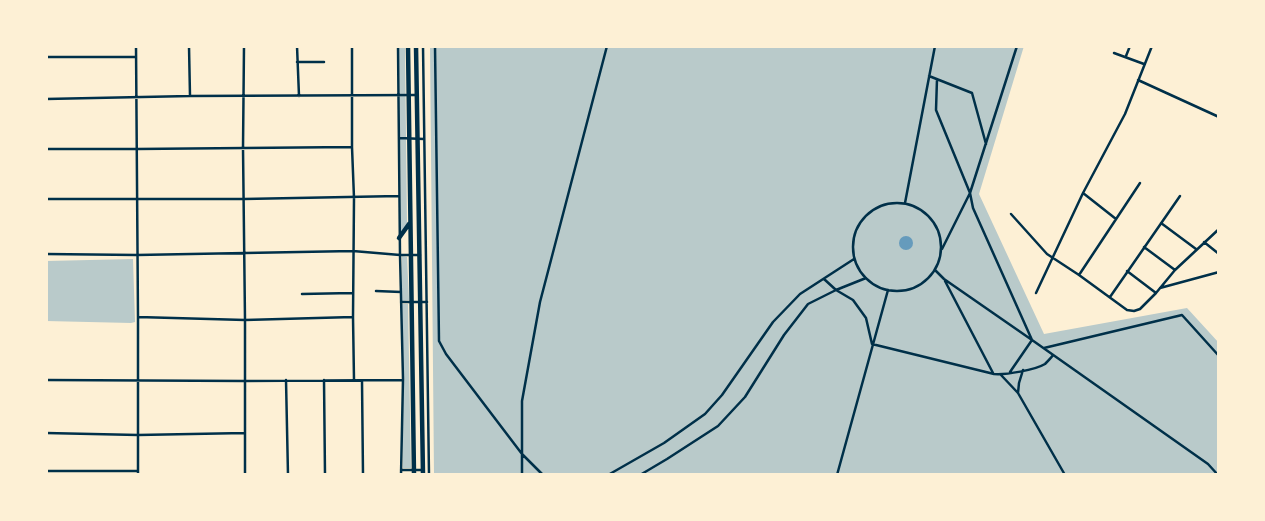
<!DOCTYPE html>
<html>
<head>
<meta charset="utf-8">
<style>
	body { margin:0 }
	#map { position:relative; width:1265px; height:521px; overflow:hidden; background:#fdf0d5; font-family:Merriweather,serif }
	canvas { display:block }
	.frame { position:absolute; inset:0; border:48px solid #fdf0d5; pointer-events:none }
</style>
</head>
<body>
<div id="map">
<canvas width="1265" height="521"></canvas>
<div class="frame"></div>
</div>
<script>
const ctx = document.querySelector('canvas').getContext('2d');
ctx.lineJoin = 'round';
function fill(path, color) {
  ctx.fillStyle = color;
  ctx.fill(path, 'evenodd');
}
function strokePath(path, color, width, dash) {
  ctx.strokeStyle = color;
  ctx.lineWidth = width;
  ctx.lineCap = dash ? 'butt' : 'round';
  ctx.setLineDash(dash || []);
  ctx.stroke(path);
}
const green = new Path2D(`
	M399,46H405L407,224L401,232Z
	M430,46H1024L979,194L1044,334L1187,308L1219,343V475H434Z
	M402,256L407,257L409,300L402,301Z
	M133,259L135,322L131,323L46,321V261Z
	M402,304H408L411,468H403Z`);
const water = new Path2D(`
	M899 243a7 7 0 1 1 14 0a7 7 0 1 1-14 0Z`);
const minor = new Path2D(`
	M136,46L138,317V475
	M189,46L190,96
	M244,46L243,148L245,320V475
	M297,46L299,96
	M352,46V147L354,198L353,317L354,380
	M398,46L400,255L403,379L401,475
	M423,46L429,475
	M435,46L439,341L446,354L522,454L543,475
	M1017,46L970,193L973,208L1032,340L1208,464L1218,475
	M1114,53L1144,64
	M1126,56L1130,46
	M46,57H136
	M297,62H324
	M929,76L972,93L986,144
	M937,79L936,110L970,193L942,249
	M1138,80L1219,117
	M46,99L190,96L417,95
	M399,138L424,139
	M46,149H137L352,147
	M1083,193L1116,219
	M46,199H244L399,196
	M853 247a44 44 0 1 1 88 0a44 44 0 1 1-88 0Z
	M905,203L935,46
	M1011,214L1047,254L1079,275L1127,310L1134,311L1140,309L1156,293L1175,270L1219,229
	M1161,223L1196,249
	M1204,242L1219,254
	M1144,247L1175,270
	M46,254L137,255L353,251L400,255H420
	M935,270L944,279L1032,340L1010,372
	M1127,271L1156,293
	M1079,275L1140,183
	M824,279L836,290L853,300L866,318L872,344L994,374C1006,375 1035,370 1045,364C1048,361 1051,358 1053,355
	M945,281L993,373
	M1160,288L1219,272
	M376,291L401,292
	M1036,293L1083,193L1125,114L1152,46
	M302,294L352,293
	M1110,297L1180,196
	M401,302H427
	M138,317L245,320L353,317
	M1044,348L1182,315L1219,356
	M1001,375L1018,393L1065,475
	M46,380L245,381L402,380
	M286,380L288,475
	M324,380L325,475
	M362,381L363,475
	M1018,393L1019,383L1023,370
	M46,433L138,435L245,433
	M401,470H423
	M46,471H138
	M522,475V401L540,302L607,46
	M608,475L664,443L705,414L722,395L773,322L800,294L854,259
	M640,475L667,459L718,426L745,397L784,335L808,304L836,290L866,278
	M837,475L888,290`);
const primary = new Path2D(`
	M408,46L414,475
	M416,46L423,475
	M399,238L409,224`);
fill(green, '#b9caca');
fill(water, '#669bbc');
strokePath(minor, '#003049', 2.5);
strokePath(primary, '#003049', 4.5);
</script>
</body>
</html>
